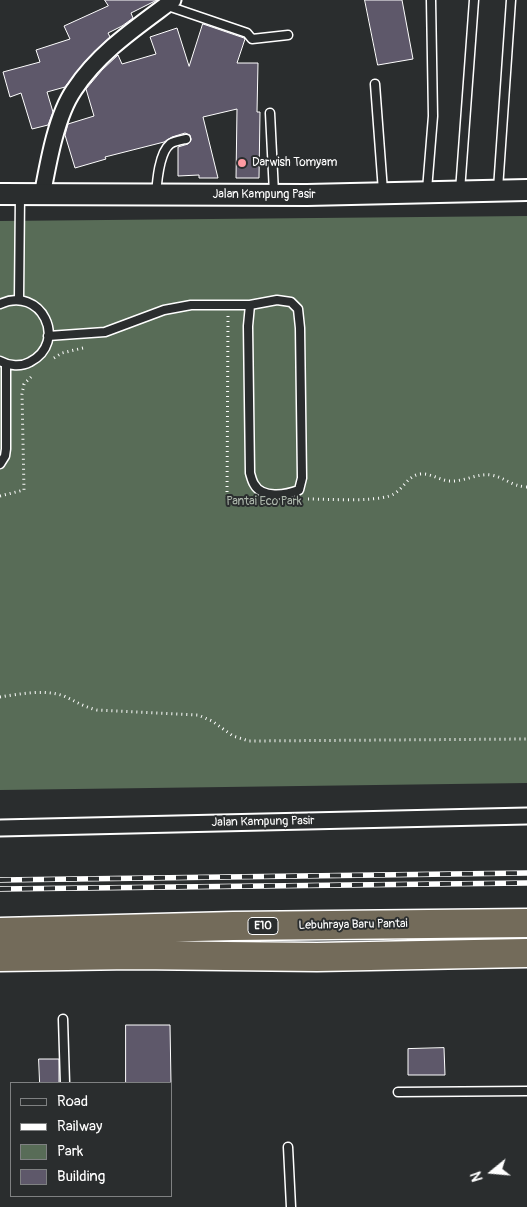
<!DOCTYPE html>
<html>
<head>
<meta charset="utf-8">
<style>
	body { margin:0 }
	#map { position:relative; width:527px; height:1207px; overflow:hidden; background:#2a2d2e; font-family:Pangolin,sans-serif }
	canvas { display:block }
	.legend { position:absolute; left:10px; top:1082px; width:162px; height:115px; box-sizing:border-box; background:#2a2d2e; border:1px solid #7f8182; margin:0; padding:6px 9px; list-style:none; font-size:15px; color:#fff }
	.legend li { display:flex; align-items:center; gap:10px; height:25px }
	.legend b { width:25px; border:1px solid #7f8182 }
	.north { position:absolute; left:467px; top:1147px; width:50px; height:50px; -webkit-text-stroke:4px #2a2d2e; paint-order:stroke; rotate:253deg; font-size:14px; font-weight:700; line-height:20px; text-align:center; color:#fff }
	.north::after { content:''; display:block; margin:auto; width:18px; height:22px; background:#fff; clip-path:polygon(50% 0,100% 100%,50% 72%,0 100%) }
</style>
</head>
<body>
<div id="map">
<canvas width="527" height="1207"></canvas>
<ul class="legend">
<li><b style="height:6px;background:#2a2d2e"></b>Road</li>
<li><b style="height:6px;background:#fff"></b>Railway</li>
<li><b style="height:14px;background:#586c57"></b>Park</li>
<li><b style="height:14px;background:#5e586a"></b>Building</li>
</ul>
<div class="north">N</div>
</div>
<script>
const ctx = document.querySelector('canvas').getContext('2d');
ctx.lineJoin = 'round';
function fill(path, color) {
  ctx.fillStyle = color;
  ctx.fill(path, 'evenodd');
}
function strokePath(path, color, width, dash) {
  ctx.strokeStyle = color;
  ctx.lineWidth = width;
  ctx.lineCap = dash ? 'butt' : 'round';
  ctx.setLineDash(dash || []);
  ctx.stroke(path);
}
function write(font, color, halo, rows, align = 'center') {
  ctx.font = font + ' Pangolin,sans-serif';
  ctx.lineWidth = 4;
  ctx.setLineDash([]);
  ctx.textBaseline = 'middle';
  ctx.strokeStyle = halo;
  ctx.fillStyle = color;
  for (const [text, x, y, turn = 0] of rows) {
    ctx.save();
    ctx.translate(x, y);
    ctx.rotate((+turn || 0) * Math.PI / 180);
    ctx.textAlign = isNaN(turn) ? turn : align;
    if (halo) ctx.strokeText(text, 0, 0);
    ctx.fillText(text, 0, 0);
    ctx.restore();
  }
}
const green = new Path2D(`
	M527,216V783L0,790V221Z`);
const building = new Path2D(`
	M105,0H157L131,13L133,18L122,26L108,33L110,37L88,58L65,87L47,92L53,112L48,125L32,129L21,93L10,97L3,72L40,62L36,50L70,39L64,26L108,6Z
	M365,0H402L413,59L378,65Z
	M203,24L244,38L245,39L237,63H258L257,112H260L259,178H236L237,109L203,117L218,178H199V175L178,176V147L188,144L191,140L190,135L185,133L172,137L164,142L105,157L106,159L75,168L65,135L68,124L94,116L86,89L102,70L118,55L122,64L156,54L150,37L177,28L189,66Z
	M126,1025H170L171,1083H126Z
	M444,1048L445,1075H408V1049Z
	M39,1059H59V1083H40Z`);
const path = new Path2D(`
	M228,316L227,500H250
	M54,358L62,353L83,348
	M0,496L24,490L22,394L24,384L31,377
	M308,499C330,499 370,502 389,496C403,492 406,476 420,474C431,473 439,480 449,481C464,482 477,473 491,475C504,477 511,486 527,487
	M0,697C19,694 45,689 64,696C75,701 84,707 97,710L198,715L212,721L233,736L249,741L527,739`);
const service = new Path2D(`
	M165,5L247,33L252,39L288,35
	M375,84L383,191
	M270,113L274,193
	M498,189L511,0
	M427,190L433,116L431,0
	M460,191L474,0
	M156,195C157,181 159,153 170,144C174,141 181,140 186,139
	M19,299L20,195
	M0,304C41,285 69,342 30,362C21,367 9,366 0,361
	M48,336L105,332L164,310L191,305H250L277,300L291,302L298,309L300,328L302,478L299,490C286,495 262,499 254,484C252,481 251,476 250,473L248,326L250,305
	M0,464L5,456L6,449V364
	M63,1019L65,1083
	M398,1092L527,1091
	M288,1147L291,1207`);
const minor = new Path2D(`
	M42,196C48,164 56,116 74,90C99,52 137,27 173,0
	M0,828L527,816`);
const tertiary = new Path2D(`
	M0,194L307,195L527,190`);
const motorway = new Path2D(`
	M0,932L233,926L527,923
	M0,957L133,955L317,957L527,953`);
const rail = new Path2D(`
	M0,880L527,873
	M0,889L527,883`);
const markers = [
	[242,163,5,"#ff9aa2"]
];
const shields = [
	[263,926,30]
];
const shieldNames = [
	["E10",263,926]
];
const poiNames = [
	["Darwish Tomyam",252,163]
];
const streetNames = [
	["Jalan Kampung Pasir",264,195],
	["Jalan Kampung Pasir",263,822,-1],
	["Lebuhraya Baru Pantai",353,925,-1]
];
const parkNames = [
	["Pantai Eco Park",264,502]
];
fill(green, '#586c57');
fill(building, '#5e586a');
strokePath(building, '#fff', 1);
strokePath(service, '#fff', 11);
strokePath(minor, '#fff', 19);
strokePath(tertiary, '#fff', 24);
strokePath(motorway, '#fff', 31);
strokePath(path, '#fff', 3, [1, 4]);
strokePath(service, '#2a2d2e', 8);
strokePath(minor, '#2a2d2e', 15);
strokePath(tertiary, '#2a2d2e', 20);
strokePath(motorway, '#736b5a', 28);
strokePath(rail, '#fff', 5.5);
strokePath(rail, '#2a2d2e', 4, [11]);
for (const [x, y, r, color] of markers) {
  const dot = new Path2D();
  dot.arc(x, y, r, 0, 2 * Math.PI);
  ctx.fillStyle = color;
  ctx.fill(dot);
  strokePath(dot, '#2a2d2e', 2);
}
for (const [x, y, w] of shields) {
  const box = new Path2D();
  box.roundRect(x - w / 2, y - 8.5, w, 17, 4);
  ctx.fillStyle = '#2a2d2e';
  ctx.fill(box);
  strokePath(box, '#fff', 1);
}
write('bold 11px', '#fff', null, shieldNames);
write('12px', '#fff', '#2a2d2e', poiNames, 'left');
write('12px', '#fff', '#2a2d2e', streetNames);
write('12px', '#acb6ab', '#2a2d2e', parkNames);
</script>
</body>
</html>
